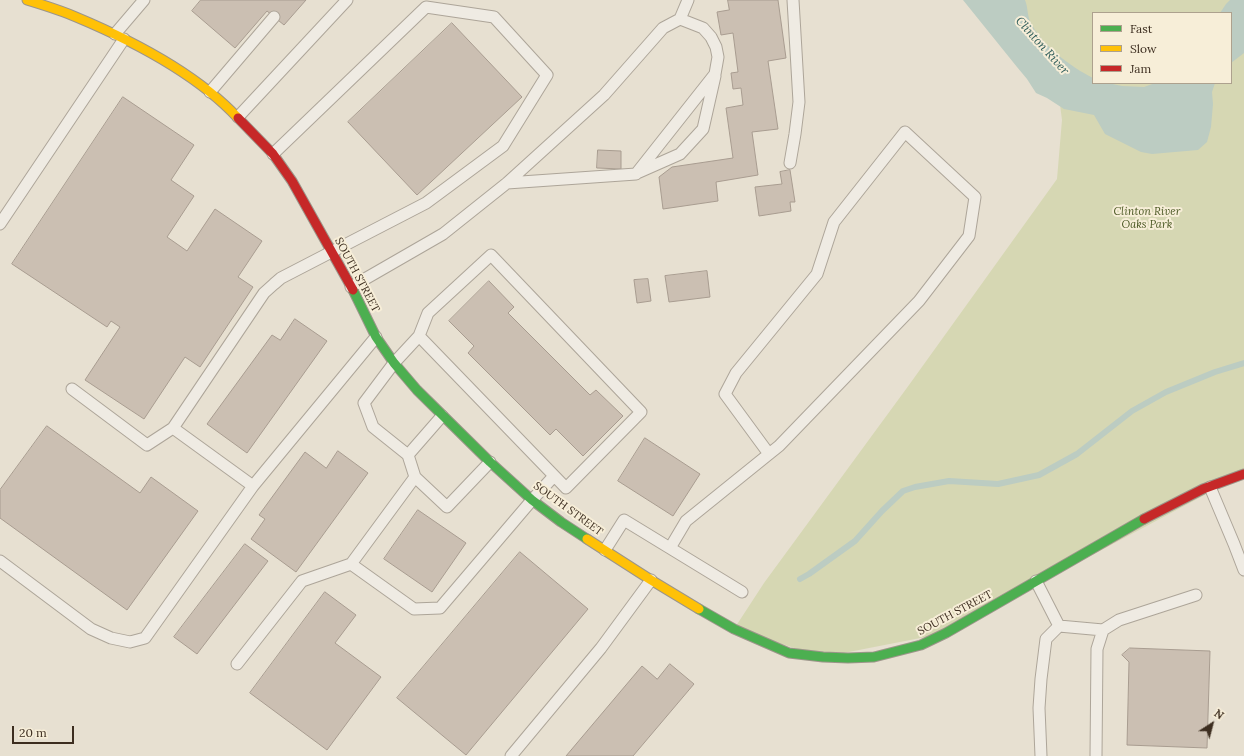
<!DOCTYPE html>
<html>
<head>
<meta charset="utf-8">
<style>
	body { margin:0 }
	#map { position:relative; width:1244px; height:756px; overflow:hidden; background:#e7e0d1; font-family:Lora,serif }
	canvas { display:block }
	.legend { position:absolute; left:1092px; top:12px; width:140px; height:72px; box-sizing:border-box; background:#f7eed8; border:1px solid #ada18e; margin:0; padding:5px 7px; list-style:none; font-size:12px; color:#3d2e20 }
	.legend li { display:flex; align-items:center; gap:8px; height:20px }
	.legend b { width:20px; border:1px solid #ada18e }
	.north { position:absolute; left:1192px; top:704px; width:40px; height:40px; -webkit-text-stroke:3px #f7eed8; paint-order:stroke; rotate:36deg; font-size:11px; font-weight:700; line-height:16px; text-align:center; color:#3d2e20 }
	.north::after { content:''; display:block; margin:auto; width:14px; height:18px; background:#3d2e20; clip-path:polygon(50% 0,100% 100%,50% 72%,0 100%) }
	.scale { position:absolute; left:12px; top:726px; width:62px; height:18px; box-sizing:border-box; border:2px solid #3d2e20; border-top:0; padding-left:5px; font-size:12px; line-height:14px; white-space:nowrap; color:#3d2e20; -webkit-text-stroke:3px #f7eed8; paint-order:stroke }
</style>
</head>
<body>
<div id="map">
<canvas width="1244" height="756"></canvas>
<ul class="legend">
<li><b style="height:5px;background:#4caf50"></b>Fast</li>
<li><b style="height:5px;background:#ffc107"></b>Slow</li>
<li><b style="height:5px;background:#c62828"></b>Jam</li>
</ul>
<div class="north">N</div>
<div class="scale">20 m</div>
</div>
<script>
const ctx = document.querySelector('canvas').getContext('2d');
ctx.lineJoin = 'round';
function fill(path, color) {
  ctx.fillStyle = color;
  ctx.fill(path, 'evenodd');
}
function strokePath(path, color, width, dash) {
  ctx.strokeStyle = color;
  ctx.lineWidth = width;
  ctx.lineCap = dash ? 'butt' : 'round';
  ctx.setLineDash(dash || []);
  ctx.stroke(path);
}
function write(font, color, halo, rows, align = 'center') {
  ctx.font = font + ' Lora,serif';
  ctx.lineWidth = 4;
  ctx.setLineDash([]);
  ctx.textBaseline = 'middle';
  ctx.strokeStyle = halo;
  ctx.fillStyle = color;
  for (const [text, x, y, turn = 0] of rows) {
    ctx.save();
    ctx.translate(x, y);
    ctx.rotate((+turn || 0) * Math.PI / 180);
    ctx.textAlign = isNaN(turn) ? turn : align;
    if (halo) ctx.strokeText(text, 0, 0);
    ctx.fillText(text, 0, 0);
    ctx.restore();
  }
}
const green = new Path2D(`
	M991,0H1244V474L946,633L823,657L734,629L764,583L909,385L1057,179L1062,120L1057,82ZM1093,13H1231V83H1093Z`);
const water = new Path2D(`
	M963,0H1025C1028,7 1027,14 1030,21C1040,44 1071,67 1093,78V83H1108L1122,86L1144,87L1155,83H1215L1212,92L1213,104L1211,127L1207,142L1198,150L1152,154L1141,152L1105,134L1094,115L1064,109L1047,98L1036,93L1027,79L1017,67Z
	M1230,0H1244V53L1231,63V13H1220L1226,4Z`);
const stream = new Path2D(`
	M800,579L809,574L855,541L882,511L903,491L915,487L949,481L998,484L1039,475L1077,454L1132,411L1166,392L1215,372L1244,363`);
const building = new Path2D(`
	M201,0H306L284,25L267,11L235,48L192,11Z
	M728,0H778L786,58L768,61L778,129L752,132L758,175L716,182L718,201L663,209L659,177L672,167L733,158L726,108L743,105L741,88L733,89L731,73L738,72L733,33L721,35L717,12L729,10Z
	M452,23L522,97L417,195L348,122Z
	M123,97L194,145L171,180L194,196L167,237L187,251L215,209L262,241L238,277L253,287L200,367L185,357L144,419L85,380L120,327L111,321L107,327L12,264Z
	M598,150L621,151V169L597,168Z
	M790,170L795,202H790L791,211L759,216L755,187L782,184L780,172Z
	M707,271L710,297L669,302L665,276Z
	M648,279L651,301L637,303L634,280Z
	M489,281L514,307L508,313L590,395L596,390L623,416L583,456L556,429L550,435L468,353L474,346L449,321Z
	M295,319L327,341L247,453L207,424L272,335L280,340Z
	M47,426L140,493L151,477L198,511L127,610L0,518V490Z
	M645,438L700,474L673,516L618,481Z
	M338,451L368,473L296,572L251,539L265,519L259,515L305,452L326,468Z
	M418,510L466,543L432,592L384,559Z
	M245,544L268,561L197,654L174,637Z
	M520,552L588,609L466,755L397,698Z
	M325,592L356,615L335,643L381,677L327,750L250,693Z
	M1130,648L1210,651L1207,748L1127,745L1129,662L1122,655Z
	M670,664L694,684L633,756H566L642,666L657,679Z`);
const lane = new Path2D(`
	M680,19L688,0
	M115,34L144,0
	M210,92L274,17
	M238,117L347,0
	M273,154L426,7L494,17L547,75L503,146L426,203L281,278L274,284L264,293L173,428L253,486L376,337
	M790,163L795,134L799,102L793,0
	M637,173L680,154L703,129L715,76
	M0,224L124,39
	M351,287L443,234L507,183L604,95L663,28L680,19L703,28L711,37L716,47L718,57L715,74L636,174L507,183
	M72,389L147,445L173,428
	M408,455L442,416
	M415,477L447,507L490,462
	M1210,487L1234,544L1244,570
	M670,548L686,521L769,454L779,446L919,301L969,236L975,197L905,132L834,222L817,274L736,373L725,394L769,454
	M605,550L624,520L742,592
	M0,561L91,629L111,638L130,642L145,638L253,486
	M351,564L414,609L440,608L532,500L554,476
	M1036,581L1059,626L1046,639L1041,679L1039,708L1041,756
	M1059,626L1103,630
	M237,664L302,581L351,564L415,477L408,455L373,427L364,403L394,363L419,336L428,313L491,255L641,412L566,488L419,336
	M511,756L601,648L651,580
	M1096,756L1097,649L1103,630L1119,620L1196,595`);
const fast = new Path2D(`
	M353,290L376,337L394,363L417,390L490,462L532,500L561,522L587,539
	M699,609L734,629L789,653L823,657L848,658L874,657L921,645L946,633L1144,519`);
const slow = new Path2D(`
	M27,0C43,5 60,10 76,17C131,40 197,74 238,118
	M587,539L651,580L699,609`);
const jam = new Path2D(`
	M238,118L273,154L292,181L353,290
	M1144,519L1203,489L1244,474`);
const parkNames = [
	["Clinton River",1147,212],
	["Oaks Park",1147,225]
];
const streetNames = [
	["SOUTH STREET",357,275,62],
	["SOUTH STREET",568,509,36],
	["SOUTH STREET",955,613,-28]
];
const waterNames = [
	["Clinton River",1042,46,48]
];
fill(green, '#d6d7b3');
fill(water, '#bcccc2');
strokePath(stream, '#bcccc2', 6);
fill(building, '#cbbfb2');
strokePath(building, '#a89c90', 1);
strokePath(lane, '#ada599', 13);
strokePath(fast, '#9c958a', 11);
strokePath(slow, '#9c958a', 11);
strokePath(jam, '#9c958a', 11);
strokePath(lane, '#efebe3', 11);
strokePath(fast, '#4caf50', 9);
strokePath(slow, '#ffc107', 9);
strokePath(jam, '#c62828', 9);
write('italic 11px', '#4d5a26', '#f7eed8', parkNames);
write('11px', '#3d2e20', '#f7eed8', streetNames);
write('italic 12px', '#2f5d5a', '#f7eed8', waterNames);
</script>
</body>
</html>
